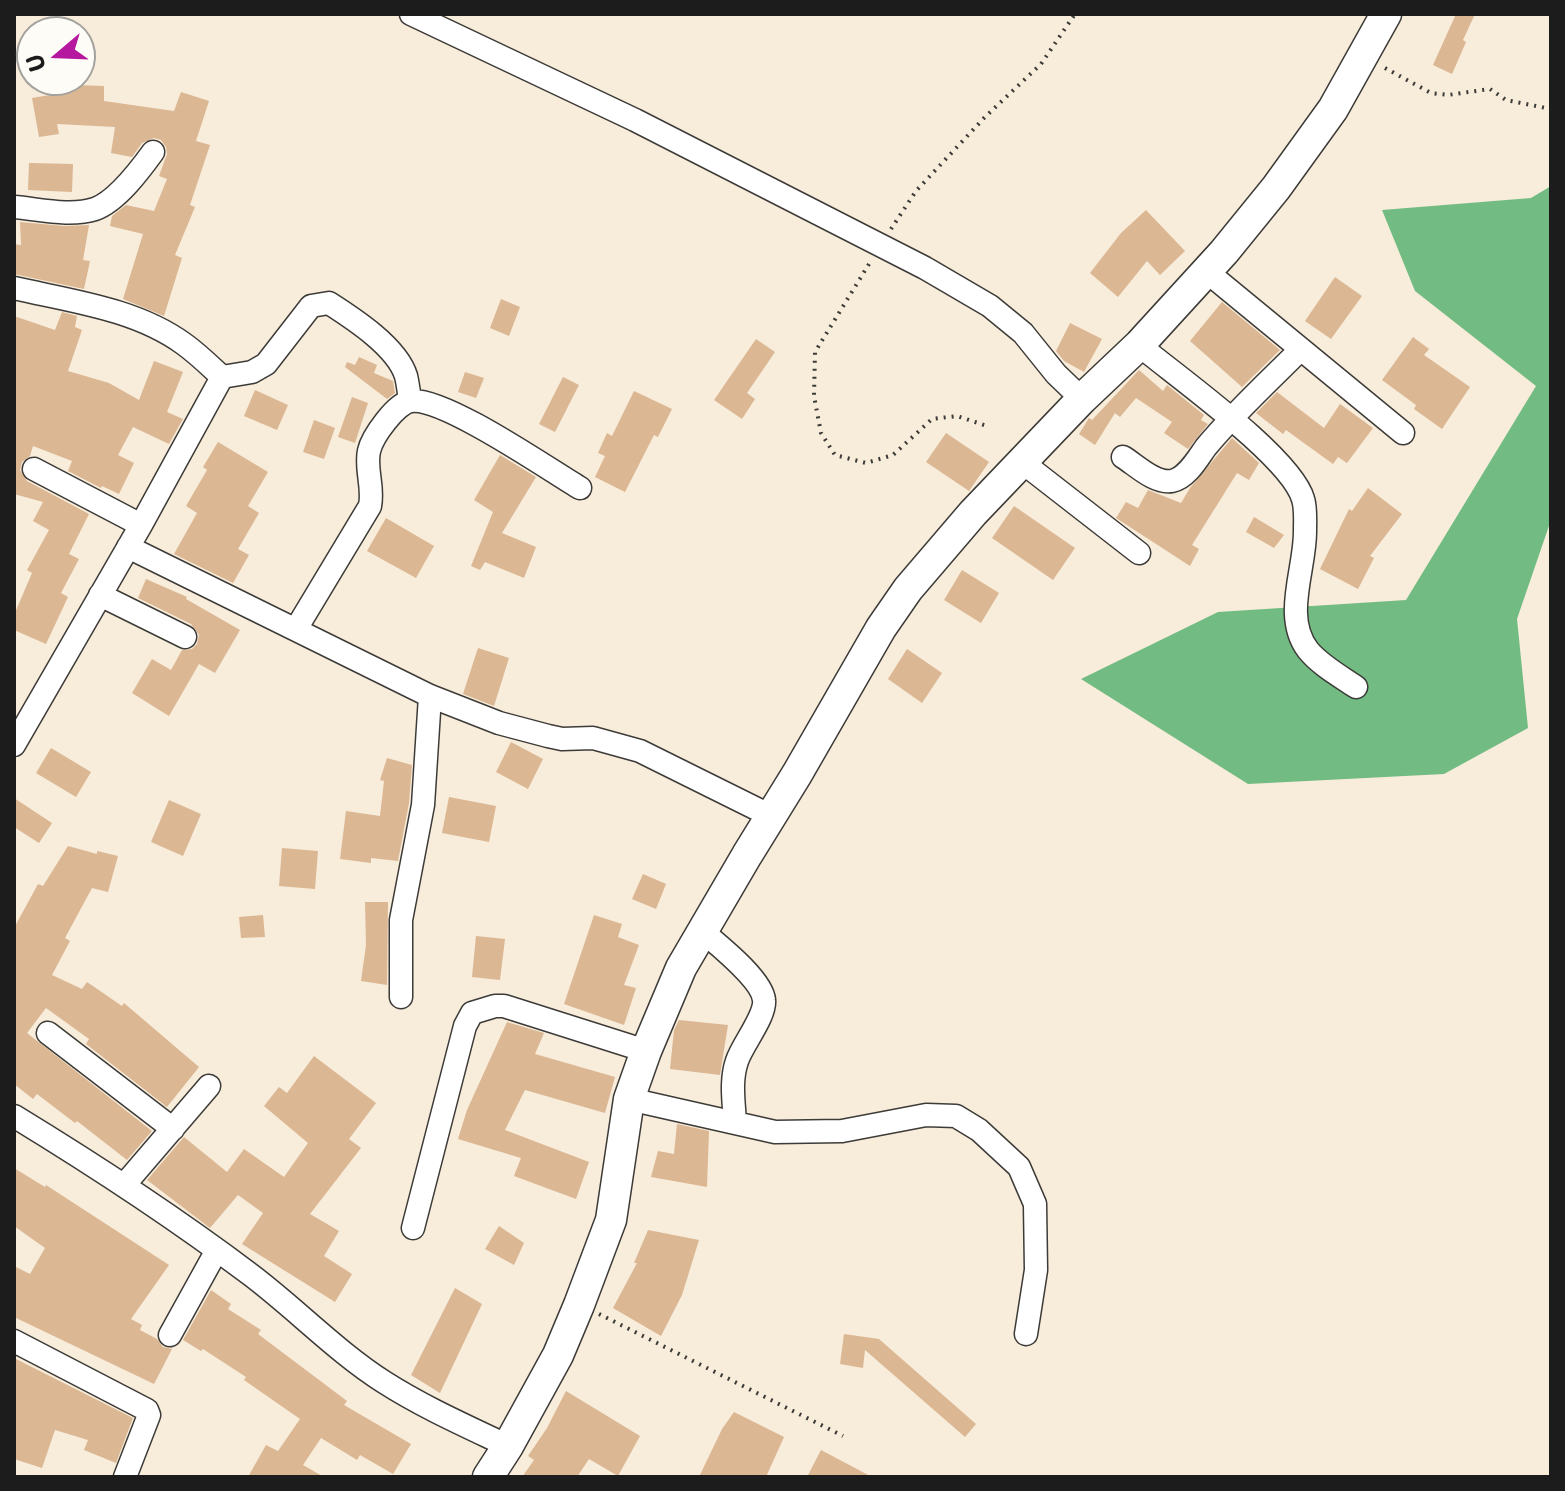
<!DOCTYPE html>
<html>
<head>
<meta charset="utf-8">
<style>
	body { margin:0 }
	#map { position:relative; width:1565px; height:1491px; overflow:hidden; background:#f8ecda; font-family:"Playpen Sans",sans-serif }
	canvas { display:block }
	.frame { position:absolute; inset:0; border:16px solid #1c1c1c; pointer-events:none }
	.north { position:absolute; left:16px; top:16px; width:80px; height:80px; box-sizing:border-box; background:#fdfcf7; border:2px solid #a3a29f; border-radius:50%; rotate:251deg; font-size:22px; font-weight:700; line-height:32px; text-align:center; color:#1c1c1c }
	.north::after { content:''; display:block; margin:auto; width:28px; height:36px; background:#b5179e; clip-path:polygon(50% 0,100% 100%,50% 72%,0 100%) }
</style>
</head>
<body>
<div id="map">
<canvas width="1565" height="1491"></canvas>
<div class="frame"></div>
<div class="north">U</div>
</div>
<script>
const ctx = document.querySelector('canvas').getContext('2d');
ctx.lineJoin = 'round';
function fill(path, color) {
  ctx.fillStyle = color;
  ctx.fill(path, 'evenodd');
}
function strokePath(path, color, width, dash) {
  ctx.strokeStyle = color;
  ctx.lineWidth = width;
  ctx.lineCap = dash ? 'butt' : 'round';
  ctx.setLineDash(dash || []);
  ctx.stroke(path);
}
const forest = new Path2D(`
	M1551,186V520L1517,619L1528,728L1444,774L1248,784L1081,679L1218,612L1406,600L1536,386L1415,291L1382,210L1531,198Z`);
const building = new Path2D(`
	M1456,14H1475L1463,40L1466,42L1452,74L1433,65Z
	M75,85L104,86V101L174,111L181,92L209,101L196,141L210,145L190,205L195,207L175,255L182,258L164,316L123,299L143,234L110,226L112,216L126,205L154,211L167,179L159,176L167,154L166,147L161,140L154,138L142,143L132,157L111,153L115,127L57,124L59,134L39,137L32,98L74,91Z
	M29,163L73,164L72,192L28,190Z
	M1146,210L1185,251L1160,275L1147,261L1118,297L1090,273L1121,233Z
	M20,222L64,226L89,225L83,260L90,261L84,289L14,274V244L21,245Z
	M1335,277L1362,296L1331,339L1305,321Z
	M501,299L520,307L509,336L490,328Z
	M1222,302L1280,350L1242,387L1190,341Z
	M62,312L77,316L75,327L82,330L68,371L109,383L139,400L154,361L183,372L167,412L183,419L169,444L133,427L118,455L134,463L119,494L102,486L101,488L68,471L72,461L33,446L30,456L22,462L20,470L27,481L89,514L69,554L79,559L61,593L68,597L46,644L14,630V615L32,573L27,570L49,530L33,521L43,502L14,494V316L55,330Z
	M1070,323L1102,339L1084,372L1064,361L1056,351Z
	M1413,337L1429,349L1424,355L1470,387L1442,429L1414,409L1416,405L1382,380Z
	M756,339L775,352L747,393L755,399L742,419L714,400Z
	M359,357L377,365L374,373L393,381L395,393L387,399L345,367L347,362L355,365Z
	M1139,370L1163,391L1167,385L1204,415L1201,420L1208,424L1188,449L1164,433L1172,422L1136,398L1120,417L1115,413L1095,445L1079,434L1089,418L1092,420Z
	M465,372L484,378L476,398L458,392Z
	M563,377L579,385L555,432L539,424Z
	M255,390L288,405L277,430L244,416Z
	M634,391L672,409L658,437L654,435L625,492L595,477L605,456L598,453L607,433L612,436Z
	M1277,392L1324,428L1340,404L1373,428L1347,463L1338,457L1333,464L1286,430L1283,434L1256,413Z
	M352,397L368,403L355,443L338,437Z
	M314,420L335,428L324,459L303,452Z
	M946,433L989,462L969,491L926,462Z
	M1232,438L1259,463L1249,480L1237,473L1192,545L1199,549L1190,566L1116,518L1126,502L1138,508L1148,490L1181,503L1190,488Z
	M218,442L268,472L248,506L259,513L238,549L249,555L233,583L174,554L197,513L186,506L207,470L203,467Z
	M500,455L536,477L502,533L536,547L524,578L485,562L480,570L471,566L493,512L474,500Z
	M1368,488L1402,514L1370,556L1374,558L1358,589L1320,569L1349,509L1352,511Z
	M1014,506L1075,548L1053,580L992,538Z
	M1254,517L1284,535L1274,548L1246,532Z
	M386,518L434,546L416,578L367,551Z
	M962,570L999,593L981,623L944,600Z
	M146,579L187,597L186,599L240,630L215,673L199,664L169,716L132,693L152,659L171,670L182,650L192,649L197,644L199,635L191,624L138,598Z
	M478,648L509,658L494,706L463,694Z
	M907,649L942,673L922,703L888,679Z
	M511,742L543,759L528,789L496,772Z
	M51,748L91,772L76,797L36,773Z
	M387,758L412,765L409,803L398,861L371,858V863L340,859L346,811L380,816L384,781L380,780Z
	M449,797L496,806L489,842L442,833Z
	M14,798L52,823L39,843L14,827Z
	M169,800L201,814L183,856L151,842Z
	M68,846L97,854V851L118,856L108,892L92,888L65,938L70,941L52,975L82,989L87,982L122,1006L124,1003L199,1067L167,1107L86,1044L89,1039L46,1008L27,1033L152,1131L127,1160L77,1121L75,1123L37,1094L33,1099L14,1084V928L38,884L43,886Z
	M282,848L318,851L315,889L279,886Z
	M643,874L666,884L656,909L632,899Z
	M365,902H388L387,985L361,981L366,945Z
	M263,915L265,937L241,938L239,917Z
	M594,915L622,924L618,937L639,945L624,985L636,988L624,1025L564,1004Z
	M476,936L505,939L500,980L472,977Z
	M679,1020L728,1025L720,1075L670,1069L674,1030Z
	M507,1022L544,1033L535,1054L615,1077L605,1113L525,1090L505,1130L589,1162L576,1199L514,1176L521,1158L458,1139L467,1110Z
	M314,1056L376,1103L349,1139L361,1148L310,1214L339,1231L324,1256L352,1274L335,1302L242,1244L263,1213L238,1195L210,1228L147,1180L184,1137L227,1172L244,1149L284,1177L308,1143L264,1106L279,1087L287,1093Z
	M677,1124L709,1131L707,1187L651,1177L658,1151L674,1154Z
	M14,1168L45,1187L46,1185L169,1265L131,1319L142,1325L140,1330L157,1339L163,1347L172,1349L154,1384L14,1317V1266L30,1274L45,1248L14,1226Z
	M499,1226L524,1243L514,1265L485,1249Z
	M648,1230L699,1240L682,1295L661,1336L613,1308L637,1263H634Z
	M455,1288L482,1304L440,1393L411,1375Z
	M211,1290L231,1304L228,1309L261,1330L258,1334L347,1401L344,1405L411,1444L393,1474L360,1455L357,1460L321,1438L303,1465L324,1477H248L266,1445L278,1451L300,1419L244,1380L246,1377L203,1349L201,1351L183,1340Z
	M844,1334L879,1339L976,1424L965,1437L865,1350L863,1368L840,1364Z
	M14,1358L133,1418L116,1463L84,1450L88,1440L55,1430L42,1468L14,1459Z
	M566,1391L640,1436L618,1476L589,1459L577,1477H522L534,1460L528,1456L547,1428Z
	M734,1412L784,1437L766,1477H699L722,1429Z
	M821,1450L872,1477H807Z`);
const path = new Path2D(`
	M1385,68L1431,93L1448,95L1490,89L1506,100L1551,109
	M891,229L916,191L985,117L1041,64L1075,14
	M869,264L815,352L814,396L821,433L835,455L866,463L893,455L932,419L957,416L987,426
	M599,1314L843,1436`);
const street = new Path2D(`
	M411,14L635,120L925,268L990,306L1023,333L1056,374L1082,399
	M14,207C39,209 70,217 95,209C117,201 140,170 153,152
	M1206,271L1403,433
	M14,288C71,301 136,309 184,344C198,354 210,366 222,377L141,525L14,745
	M1139,345C1176,376 1291,457 1303,499C1306,508 1305,520 1305,530C1306,568 1282,616 1308,650C1320,665 1340,676 1356,687
	M222,377L252,372L266,364L311,306L329,303C354,319 397,347 406,376C408,384 409,393 410,401
	M1123,457C1136,465 1155,484 1172,481C1187,478 1198,458 1206,447C1235,412 1269,381 1301,349
	M1022,462L1139,553
	M34,469L141,525
	M128,547L430,696L499,723L548,736L562,739L593,738L640,751L771,816
	M100,595L185,637
	M296,629L370,506C374,487 365,469 369,451C372,437 396,403 411,401C444,397 548,469 580,488
	M702,931C718,945 762,979 764,1000C766,1016 742,1045 737,1061C730,1081 734,1103 735,1123
	M401,997V920L423,805L430,696
	M48,1033L173,1129
	M629,1099L775,1132L842,1131L926,1115L956,1116L979,1130L1019,1167L1035,1204L1036,1270L1026,1334
	M14,1116C96,1166 174,1217 251,1275C296,1309 337,1352 384,1382C423,1407 466,1426 508,1446
	M125,1184L209,1086
	M413,1228L465,1026L472,1013L495,1006H504L646,1051
	M170,1335L217,1250
	M14,1341L147,1410L149,1415L125,1477`);
const secondary = new Path2D(`
	M488,1477L508,1446L558,1355L579,1305L611,1220L629,1099L646,1051L681,968L747,855L797,774L881,628L908,589L973,513L1082,399L1139,345L1224,252L1276,188L1333,109L1386,14`);
fill(forest, '#72bc83');
fill(building, '#dbb793');
strokePath(street, '#3d3b38', 25);
strokePath(secondary, '#3d3b38', 33);
strokePath(path, '#3d3b38', 4, [2, 6]);
strokePath(street, '#fff', 22);
strokePath(secondary, '#fff', 30);
</script>
</body>
</html>
